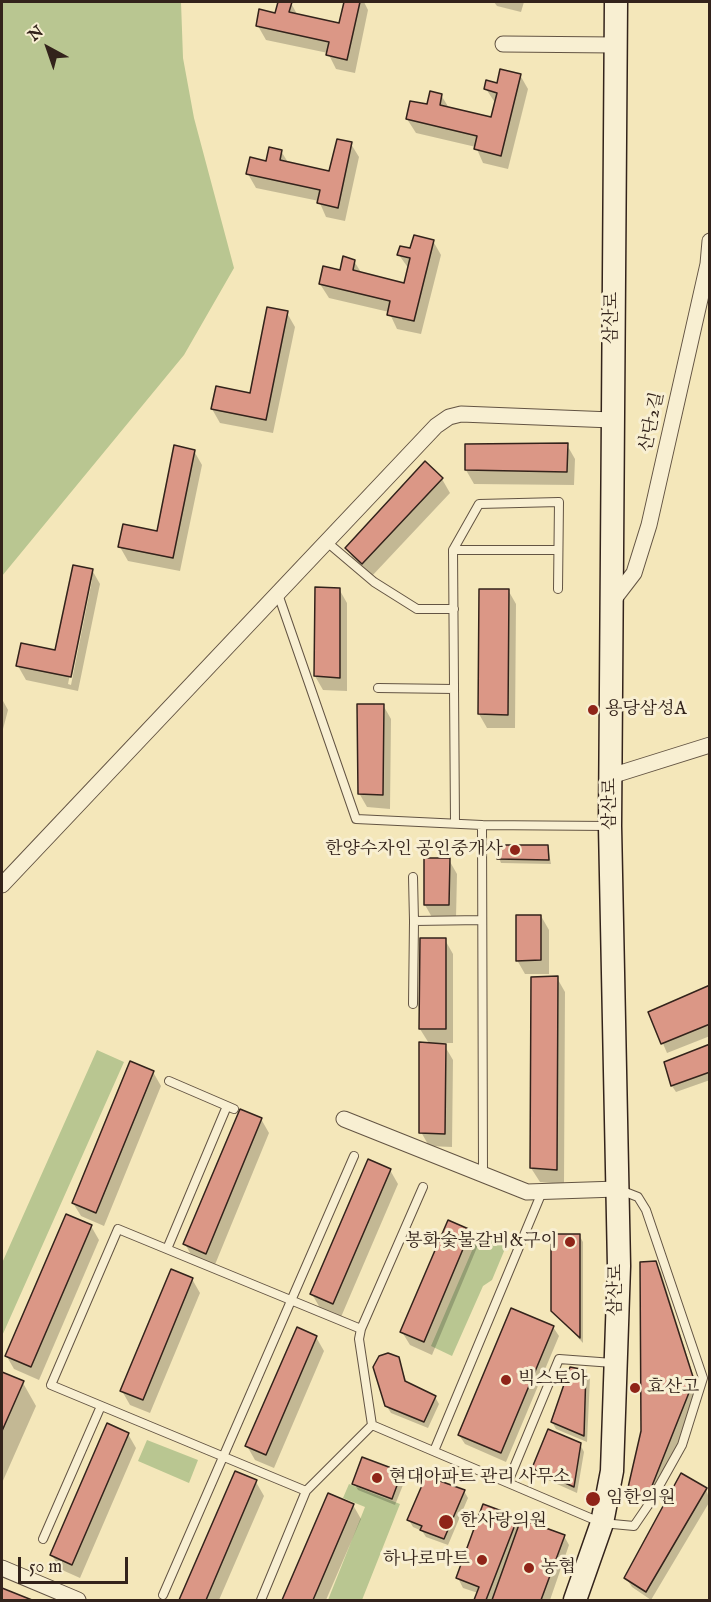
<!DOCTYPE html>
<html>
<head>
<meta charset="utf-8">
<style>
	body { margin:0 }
	#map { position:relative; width:711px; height:1602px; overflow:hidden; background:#f4e7ba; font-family:"IM FELL English",serif }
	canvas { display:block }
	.frame { position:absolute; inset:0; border:3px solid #33231b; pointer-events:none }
	.north { position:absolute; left:18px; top:18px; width:60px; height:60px; -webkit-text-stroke:4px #f8efd2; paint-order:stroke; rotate:320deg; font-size:16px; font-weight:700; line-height:24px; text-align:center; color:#33231b }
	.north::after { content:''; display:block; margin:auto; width:21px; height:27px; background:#33231b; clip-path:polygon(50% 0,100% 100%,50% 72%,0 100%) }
	.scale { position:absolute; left:18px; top:1557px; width:110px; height:27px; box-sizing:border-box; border:3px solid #33231b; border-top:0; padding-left:8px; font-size:18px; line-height:21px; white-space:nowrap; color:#33231b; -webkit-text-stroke:4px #f8efd2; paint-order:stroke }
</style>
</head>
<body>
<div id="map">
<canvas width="711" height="1602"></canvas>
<div class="frame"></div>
<div class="north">N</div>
<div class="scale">50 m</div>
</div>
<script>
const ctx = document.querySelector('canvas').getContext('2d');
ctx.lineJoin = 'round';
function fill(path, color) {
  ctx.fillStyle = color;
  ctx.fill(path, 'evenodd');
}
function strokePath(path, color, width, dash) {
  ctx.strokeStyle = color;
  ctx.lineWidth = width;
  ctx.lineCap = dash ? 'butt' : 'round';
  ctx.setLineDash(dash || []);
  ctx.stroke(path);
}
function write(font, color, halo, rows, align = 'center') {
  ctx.font = font + ' "IM FELL English","Noto Serif KR",serif';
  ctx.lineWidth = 6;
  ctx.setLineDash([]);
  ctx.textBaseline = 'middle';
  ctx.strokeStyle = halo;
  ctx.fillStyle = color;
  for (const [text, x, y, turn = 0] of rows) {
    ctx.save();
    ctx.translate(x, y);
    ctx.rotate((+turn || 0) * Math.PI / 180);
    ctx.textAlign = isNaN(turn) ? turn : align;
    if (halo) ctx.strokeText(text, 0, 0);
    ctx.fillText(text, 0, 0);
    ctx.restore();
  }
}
const green = new Path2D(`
	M2,2H181L183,58L194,118L234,268L184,355L2,576Z
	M97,1050L124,1062L2,1336V1263Z
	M480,1232L507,1244L492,1280L483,1286L452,1356L431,1346Z
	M147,1440L198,1460L189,1483L138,1461Z
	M349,1484L400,1504L362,1600H328L365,1507L343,1498Z`);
const shadow = new Path2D(`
	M280,2L291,3L298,16L340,25L345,2H364L368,10L355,73L336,69L328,53L266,40L258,26L277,15Z
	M494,2H524L521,12L497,6Z
	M520,75L528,89L508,169L483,163L476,147L416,133L407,119L441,95L449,108L492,119L496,104L486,89Z
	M351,144L359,157L345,221L326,217L319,201L256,188L248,174L281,151L289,164L331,173Z
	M433,241L441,255L421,334L397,329L389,312L329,298L320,284L354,261L362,274L406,284L409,269L399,255Z
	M287,313L295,327L273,433L220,423L212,409L251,394Z
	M567,445L575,459L574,485L474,484L466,470V446Z
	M194,451L202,465L180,571L128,561L120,547L158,532Z
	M425,463L442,479L450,493L371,577L355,562L347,548Z
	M92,570L100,584L78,691L26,680L18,666L56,652ZM89,580H92L71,685L68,684Z
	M339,589L347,603V691L323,690L315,676Z
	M508,590L516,604L515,728H487L479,714Z
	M2,699L8,710L2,733Z
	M383,705L391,719L390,809L367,807L359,793Z
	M548,847L551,864L501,863L499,858Z
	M449,860L457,874L456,918L433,919L425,905Z
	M541,916L549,930V974H525L517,960Z
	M445,940L453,954V1043H443L453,1060L452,1147L429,1146L421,1132L430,1045L420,1029Z
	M557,978L565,992L564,1184L540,1182L531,1168Z
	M710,987V1036L667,1053L650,1013Z
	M710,1045V1080L676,1092L672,1086Z
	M153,1072L161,1086L104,1226L81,1216L73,1203Z
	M261,1119L269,1133L214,1267L193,1258L185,1244Z
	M390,1170L398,1184L341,1317L320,1308L312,1294Z
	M91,1226L99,1240L39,1380L14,1369L6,1355Z
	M470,1231L478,1245L432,1355L410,1345L402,1332Z
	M579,1235L583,1242V1343L552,1310Z
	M656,1263L661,1272L698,1391L652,1509L635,1501L629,1491L643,1431ZM634,1493L654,1503L652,1505L634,1496Z
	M192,1279L200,1293L150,1413L130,1405L122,1391Z
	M553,1327L559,1336L506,1462L465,1444L459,1435Z
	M316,1337L324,1351L274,1468L255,1460L247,1446Z
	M398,1358L407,1383L435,1397L439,1404L428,1428L391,1413L386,1405Z
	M585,1371L590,1378L587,1442L556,1429L552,1422Z
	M2,1373L23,1383L36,1406L2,1483Z
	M128,1434L136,1448L80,1578L60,1569L52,1555Z
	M580,1444L584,1452L577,1493L537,1475L533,1468Z
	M236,1473L256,1482L264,1496L219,1600H181Z
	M401,1473L405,1480L395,1505L358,1490L354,1483Z
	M706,1489L710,1501L651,1600L632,1587L626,1578Z
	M464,1491L468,1498L448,1545L426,1537L422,1531L413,1527L409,1520Z
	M329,1495L353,1505L361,1519L326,1600H284Z
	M517,1518L521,1525L564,1536L569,1545L550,1600H476L478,1593L463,1588L458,1578Z
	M2,1589L28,1600H2Z`);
const building = new Path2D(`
	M278,2H292L289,12L339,23L344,2H360L347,60L326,55L329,42L256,26L259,9L275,13Z
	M500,69L521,74L501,156L474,149L477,136L406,119L410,101L427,104L430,91L442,94L440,105L491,117L497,93L484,89L486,80L497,83Z
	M337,139L352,142L338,208L317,203L320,190L246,174L250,157L266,161L269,147L282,150L280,160L329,171Z
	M414,235L434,240L414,321L387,315L390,301L319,284L323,266L340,270L343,256L355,260L353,270L404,283L410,258L397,255L400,246L410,248Z
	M267,307L288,311L266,420L211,409L216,386L250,393Z
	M568,443L567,472L465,470V444Z
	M174,445L195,450L173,558L118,547L123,524L157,531Z
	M425,461L443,478L362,564L345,548Z
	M73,565L93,569L71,677L16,666L21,643L55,650Z
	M315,587L340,588V678L314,676Z
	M479,589H509L508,715L478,714Z
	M357,704H384L383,795L358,794Z
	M498,845H548L549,860L497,859Z
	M424,858H450L449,905H424Z
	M516,915H541V960L516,961Z
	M420,938H446V1029H419Z
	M558,976L557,1170L530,1168L531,977Z
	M710,985V1024L661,1044L648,1012Z
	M419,1042L446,1044L445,1134L419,1133Z
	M710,1044V1072L671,1086L664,1062Z
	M130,1061L154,1071L96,1213L72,1203Z
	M240,1109L262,1118L206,1254L183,1244Z
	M368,1159L391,1169L333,1304L310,1294Z
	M66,1214L92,1225L31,1367L5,1356Z
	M448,1220L471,1230L424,1342L400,1332Z
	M551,1234H580V1338L551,1311Z
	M656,1261L694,1380L646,1501L627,1492L641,1431L640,1262Z
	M171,1269L193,1278L143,1400L120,1391Z
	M511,1308L554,1326L501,1453L458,1435Z
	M297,1327L317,1336L266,1455L245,1446Z
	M388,1353L399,1357L405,1381L436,1396L424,1422L385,1406L373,1367L379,1356Z
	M570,1367L586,1370L584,1436L551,1422Z
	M2,1372L24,1381L2,1431Z
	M107,1423L129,1433L72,1565L50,1555Z
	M548,1429L581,1443L574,1487L532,1468Z
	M362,1457L402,1472L392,1499L352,1484Z
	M235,1471L257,1480L206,1600H179Z
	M681,1473L707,1488L646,1592L624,1578Z
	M426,1476L465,1490L444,1539L420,1530L422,1526L407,1520Z
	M328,1493L354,1504L313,1600H282Z
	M483,1504L518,1517L486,1600H474L479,1587L456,1578Z
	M521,1519L565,1535L541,1600H492Z
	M2,1588L32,1600H2Z`);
const service = new Path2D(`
	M328,543L374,582L417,609H454
	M453,550H558
	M278,594L356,819L482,825
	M378,688L454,689
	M455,823L453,550L479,504L559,502L558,589
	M413,877L414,921
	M413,1004L414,921L482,920
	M169,1081L234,1109
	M483,1174L482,825L608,826
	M423,1187L361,1329L359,1339L372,1425L602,1523L634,1526L649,1504L682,1445L703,1378L646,1210L638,1197L620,1190
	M167,1249L227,1106
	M434,1451L542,1192
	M508,1482L559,1359L613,1363
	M306,1491L51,1385L118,1229L361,1329
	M43,1539L101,1406
	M163,1595L354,1156
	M261,1600L306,1491L372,1425`);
const minor = new Path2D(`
	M503,44L615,45
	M611,603L634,573L649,525L708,264L710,241
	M611,776L710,745
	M2,885L436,426L449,417L461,414L612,420
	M344,1119L527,1192L617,1189
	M2,1568L78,1600`);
const secondary = new Path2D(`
	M575,1600L602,1523L612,1471L619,1266L610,826L616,2`);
const markers = [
	[593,710,6,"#8f2418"],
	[515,850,6,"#8f2418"],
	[570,1242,6,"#8f2418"],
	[506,1380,6,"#8f2418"],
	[635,1388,6,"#8f2418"],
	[377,1478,6,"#8f2418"],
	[593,1499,8,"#8f2418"],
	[446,1522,8,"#8f2418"],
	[482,1560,6,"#8f2418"],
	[529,1568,6,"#8f2418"]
];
const streetNames = [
	["삼산로",613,318,-89],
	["산단2길",653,422,-78],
	["삼산로",611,804,-90],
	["삼산로",617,1290,-89]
];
const poiNames = [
	["용당삼성A",605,710],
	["한양수자인 공인중개사",503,850,"right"],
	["봉화숯불갈비&구이",558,1242,"right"],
	["빅스토아",518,1380],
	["효산고",647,1388],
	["현대아파트 관리 사무소",389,1478],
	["임한의원",606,1499],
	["한사랑의원",460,1522],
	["하나로마트",470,1560,"right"],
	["농협",541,1568]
];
fill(green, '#b9c691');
fill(shadow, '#0003');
fill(building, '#db9786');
strokePath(building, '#33231b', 1.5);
strokePath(service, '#635443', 10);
strokePath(minor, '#635443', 17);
strokePath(secondary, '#33231b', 25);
strokePath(service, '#f8efd2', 8);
strokePath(minor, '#f8efd2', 15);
strokePath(secondary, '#f8efd2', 22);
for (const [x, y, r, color] of markers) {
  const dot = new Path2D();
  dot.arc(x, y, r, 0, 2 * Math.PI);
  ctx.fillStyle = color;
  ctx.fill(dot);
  strokePath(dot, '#f8efd2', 2);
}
write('18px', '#33231b', '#f8efd2', streetNames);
write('18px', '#33231b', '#f8efd2', poiNames, 'left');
</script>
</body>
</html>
